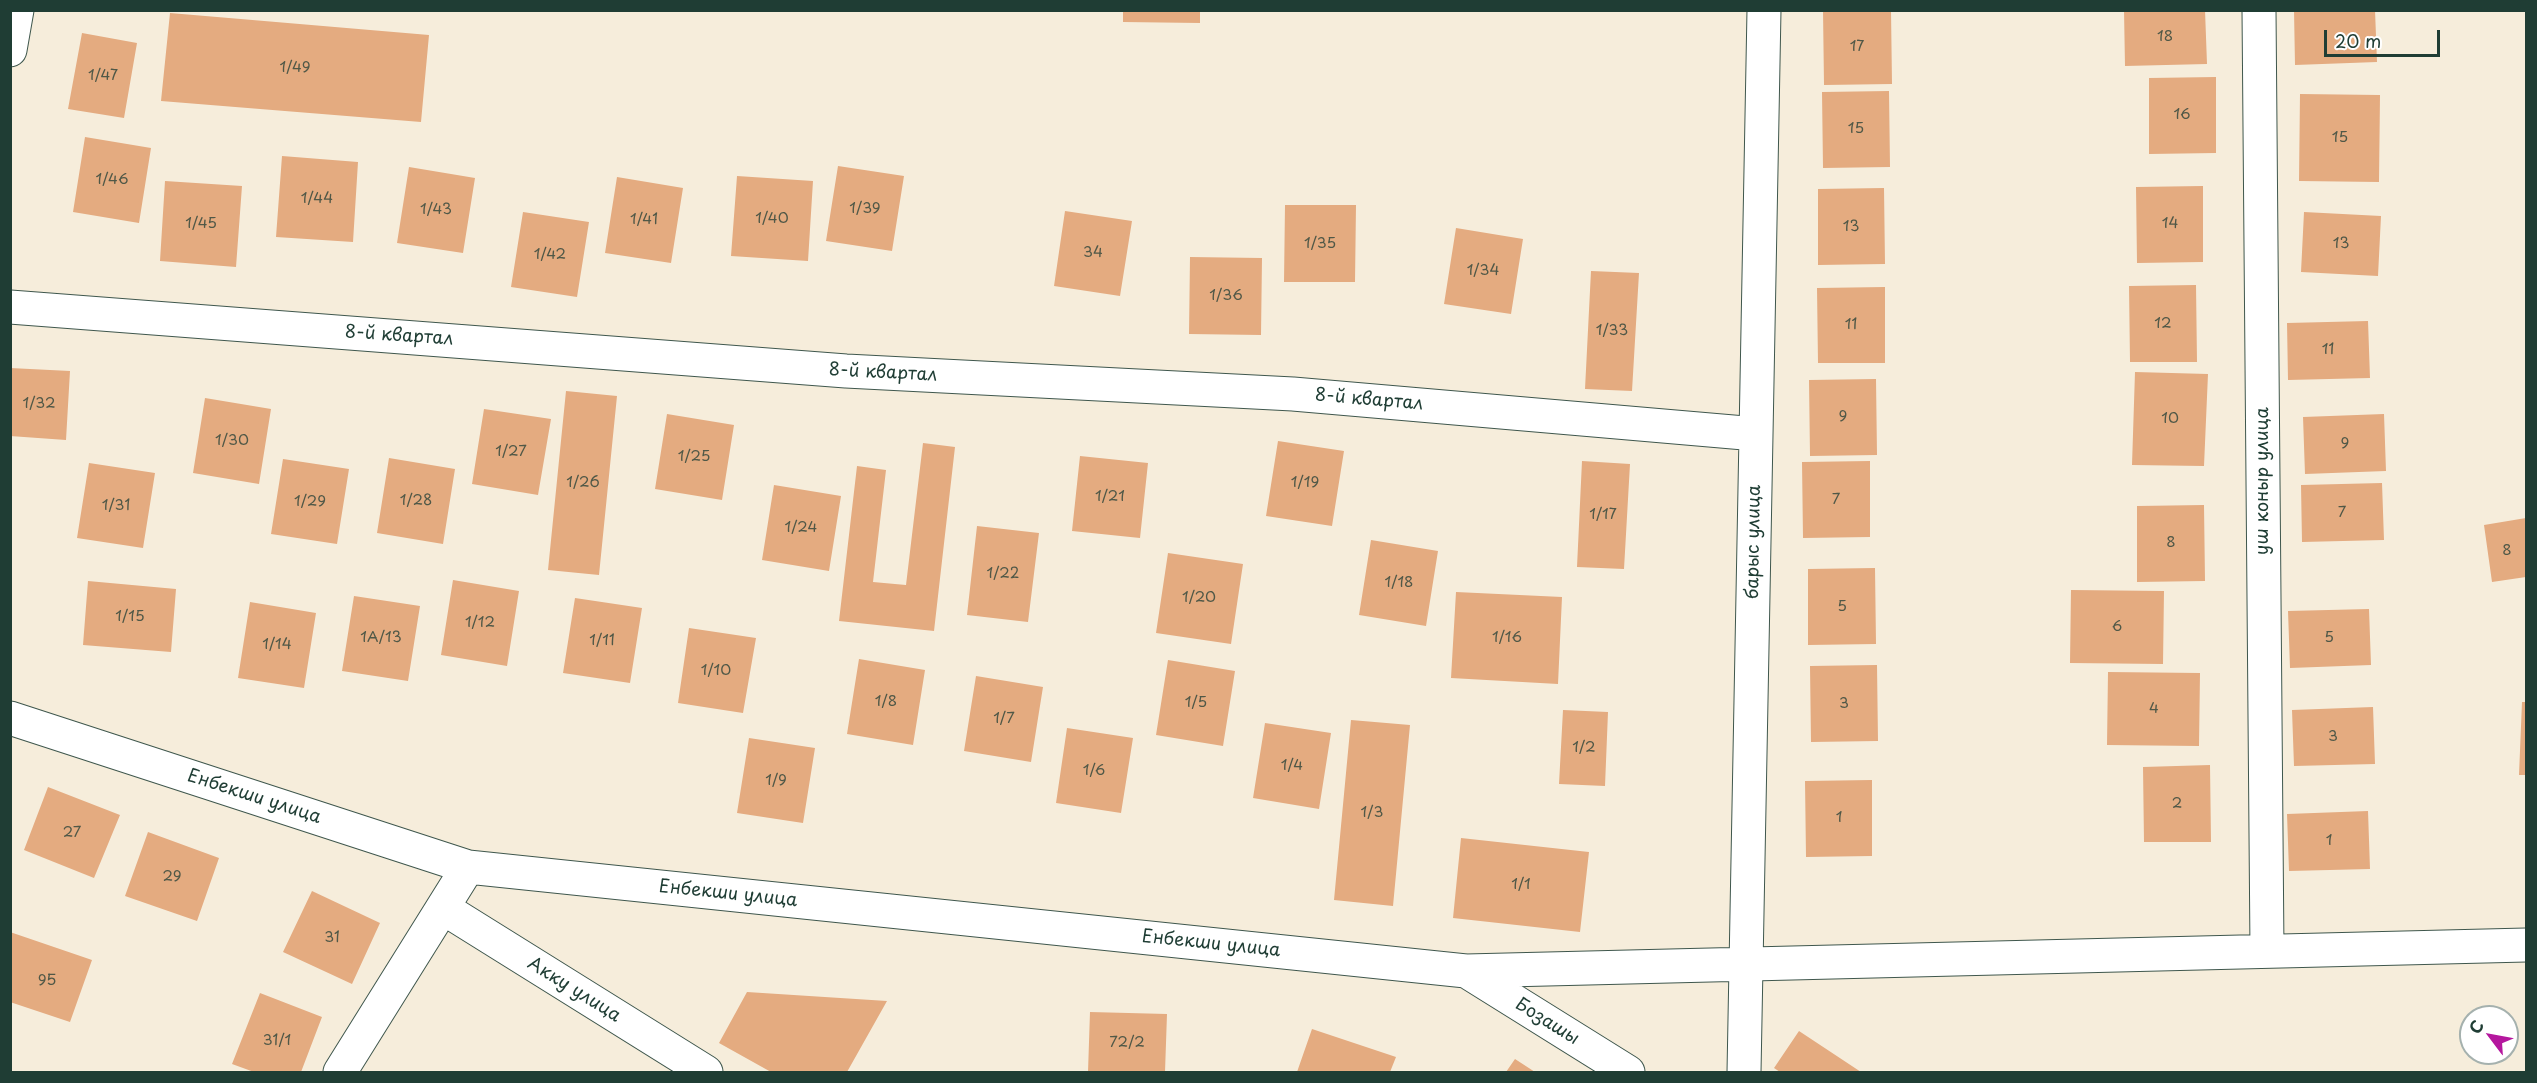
<!DOCTYPE html>
<html>
<head>
<meta charset="utf-8">
<style>
	body { margin:0 }
	#map { position:relative; width:2537px; height:1083px; overflow:hidden; background:#f6eddb; font-family:"Playpen Sans",sans-serif }
	canvas { display:block }
	.frame { position:absolute; inset:0; border:12px solid #1f3d34; pointer-events:none }
	.north { position:absolute; left:2459px; top:1005px; width:60px; height:60px; box-sizing:border-box; background:#fff; border:2px solid #a5b1ae; border-radius:50%; rotate:302deg; font-size:16px; font-weight:700; line-height:24px; text-align:center; color:#1f3d34 }
	.north::after { content:''; display:block; margin:auto; width:21px; height:27px; background:#b5179e; clip-path:polygon(50% 0,100% 100%,50% 72%,0 100%) }
	.scale { position:absolute; left:2324px; top:30px; width:116px; height:27px; box-sizing:border-box; border:3px solid #1f3d34; border-top:0; padding-left:8px; font-size:18px; line-height:21px; white-space:nowrap; color:#1f3d34; -webkit-text-stroke:4px #fff; paint-order:stroke }
</style>
</head>
<body>
<div id="map">
<canvas width="2537" height="1083"></canvas>
<div class="frame"></div>
<div class="north">С</div>
<div class="scale">20 m</div>
</div>
<script>
const ctx = document.querySelector('canvas').getContext('2d');
ctx.lineJoin = 'round';
function fill(path, color) {
  ctx.fillStyle = color;
  ctx.fill(path, 'evenodd');
}
function strokePath(path, color, width, dash) {
  ctx.strokeStyle = color;
  ctx.lineWidth = width;
  ctx.lineCap = dash ? 'butt' : 'round';
  ctx.setLineDash(dash || []);
  ctx.stroke(path);
}
function write(font, color, halo, rows, align = 'center') {
  ctx.font = font + ' "Playpen Sans",sans-serif';
  ctx.lineWidth = 4.5;
  ctx.setLineDash([]);
  ctx.textBaseline = 'middle';
  ctx.strokeStyle = halo;
  ctx.fillStyle = color;
  for (const [text, x, y, turn = 0] of rows) {
    ctx.save();
    ctx.translate(x, y);
    ctx.rotate((+turn || 0) * Math.PI / 180);
    ctx.textAlign = isNaN(turn) ? turn : align;
    if (halo) ctx.strokeText(text, 0, 0);
    ctx.fillText(text, 0, 0);
    ctx.restore();
  }
}
const building = new Path2D(`
	M1123,10H1200V23L1123,22Z
	M1823,10H1891L1892,84L1824,85Z
	M2124,10H2205L2207,64L2125,66Z
	M2294,10H2375L2377,62L2295,65Z
	M170,13L429,35L421,122L161,101Z
	M82,33L137,43L124,118L68,109Z
	M2216,77V153L2149,154V78Z
	M1889,91L1890,167L1823,168L1822,92Z
	M2300,94L2380,95L2379,182L2299,181Z
	M85,137L151,148L139,223L73,212Z
	M282,156L358,162L353,242L276,237Z
	M838,166L904,176L892,251L826,241Z
	M409,167L475,178L463,253L397,243Z
	M737,176L813,181L808,261L731,256Z
	M617,177L683,188L671,263L605,253Z
	M165,181L242,186L236,267L160,261Z
	M2203,186V262L2137,263L2136,187Z
	M1884,188L1885,264L1818,265V189Z
	M1285,205H1356L1355,282H1284Z
	M1065,211L1132,221L1120,296L1054,286Z
	M523,212L589,222L577,297L511,287Z
	M2304,212L2381,216L2378,276L2301,272Z
	M1456,228L1523,239L1511,314L1444,304Z
	M1190,257L1262,258L1261,335L1189,334Z
	M1591,271L1639,273L1632,391L1585,389Z
	M2196,285L2197,362H2130L2129,286Z
	M1885,287V363H1818L1817,288Z
	M2368,321L2370,378L2288,380L2287,323Z
	M10,368L70,371L66,440L10,436Z
	M2135,372L2208,374L2204,466L2132,465Z
	M1876,379L1877,455L1810,456L1809,380Z
	M566,391L617,396L599,575L548,570Z
	M205,398L271,409L259,484L193,473Z
	M484,409L551,419L538,495L472,484Z
	M667,414L734,425L722,500L655,489Z
	M2384,414L2386,471L2305,474L2303,417Z
	M1278,441L1344,451L1332,526L1266,516Z
	M923,443L955,447L934,631L839,621L857,466L886,470L873,582L906,585Z
	M1080,456L1148,463L1140,538L1072,531Z
	M389,458L455,469L443,544L377,533Z
	M283,459L349,469L337,544L271,534Z
	M1582,461L1630,464L1624,569L1577,567Z
	M1870,461V537L1803,538L1802,462Z
	M89,463L155,473L143,548L77,538Z
	M2382,483L2384,540L2302,542L2301,485Z
	M774,485L841,496L829,571L762,560Z
	M2204,505L2205,581L2137,582V506Z
	M2526,518V577L2492,582L2484,525Z
	M977,526L1039,533L1028,622L967,615Z
	M1371,540L1438,551L1426,626L1359,615Z
	M1168,553L1243,564L1231,644L1156,633Z
	M1875,568L1876,644L1808,645V569Z
	M453,580L519,591L507,666L441,655Z
	M88,581L176,589L171,652L83,645Z
	M2071,590L2164,591L2163,664L2070,663Z
	M1456,592L1562,597L1558,684L1451,678Z
	M354,596L420,606L408,681L342,671Z
	M575,598L642,608L630,683L563,673Z
	M250,602L316,613L304,688L238,678Z
	M2369,609L2371,665L2290,668L2288,611Z
	M689,628L756,638L743,713L678,703Z
	M859,659L925,670L913,745L847,734Z
	M1168,660L1235,671L1223,746L1156,735Z
	M1877,665L1878,741L1811,742L1810,666Z
	M2108,672L2200,673L2199,746L2107,745Z
	M976,676L1043,687L1031,762L964,751Z
	M2522,702H2526V775H2519Z
	M2373,707L2375,764L2294,766L2292,710Z
	M1563,710L1608,712L1605,786L1559,784Z
	M1351,720L1410,725L1393,906L1334,900Z
	M1265,723L1331,733L1319,809L1253,798Z
	M1067,728L1133,738L1121,813L1056,803Z
	M749,738L815,748L803,823L737,813Z
	M2210,765L2211,842H2144L2143,767Z
	M1872,780V856L1806,857L1805,781Z
	M48,787L120,815L94,878L24,850Z
	M2368,811L2370,869L2289,871L2287,814Z
	M148,832L219,858L197,921L125,896Z
	M1461,838L1589,852L1580,932L1453,918Z
	M312,891L380,923L352,984L283,952Z
	M10,932L92,960L70,1022L10,1002Z
	M747,992L887,1001L847,1072H771L719,1043Z
	M260,993L322,1017L301,1072H254L232,1064Z
	M1090,1012L1167,1014L1165,1072H1088Z
	M1312,1029L1396,1057L1390,1072H1297Z
	M1799,1031L1861,1072H1780L1774,1068Z
	M1515,1059L1535,1072H1506Z`);
const minor = new Path2D(`
	M2259,10L2267,951
	M10,50L17,10
	M10,307L846,371L1293,394L1756,434
	M10,718L468,867L1466,971L2526,945
	M443,908L706,1072
	M1466,971L1628,1072
	M340,1072L468,867
	M1744,1072L1764,10`);
const numberNames = [
	["18",2165,37],
	["17",1857,47],
	["1/49",295,68],
	["1/47",103,76],
	["16",2182,115],
	["15",1856,129],
	["15",2340,138],
	["1/46",112,180],
	["1/44",317,199],
	["1/39",865,209],
	["1/43",436,210],
	["1/40",772,219],
	["1/41",644,220],
	["1/45",201,224],
	["14",2170,224],
	["13",1851,227],
	["1/35",1320,244],
	["13",2341,244],
	["34",1093,253],
	["1/42",550,255],
	["1/34",1483,271],
	["1/36",1226,296],
	["12",2163,324],
	["11",1851,325],
	["1/33",1612,331],
	["11",2328,350],
	["1/32",39,404],
	["9",1843,417],
	["10",2170,419],
	["1/30",232,441],
	["9",2345,444],
	["1/27",511,452],
	["1/25",694,457],
	["1/26",583,483],
	["1/19",1305,483],
	["1/21",1110,497],
	["7",1836,500],
	["1/28",416,501],
	["1/29",310,502],
	["1/31",116,506],
	["7",2342,513],
	["1/17",1603,515],
	["1/24",801,528],
	["8",2171,543],
	["8",2507,551],
	["1/22",1003,574],
	["1/18",1399,583],
	["1/20",1199,598],
	["5",1842,607],
	["1/15",130,617],
	["1/12",480,623],
	["6",2117,627],
	["1А/13",381,638],
	["1/16",1507,638],
	["5",2329,638],
	["1/11",602,641],
	["1/14",277,645],
	["1/10",716,671],
	["1/8",886,702],
	["1/5",1196,703],
	["3",1844,704],
	["4",2154,709],
	["1/7",1004,719],
	["3",2333,737],
	["1/2",1584,748],
	["1/4",1292,766],
	["1/6",1094,771],
	["1/9",776,781],
	["2",2177,804],
	["1/3",1372,813],
	["1",1839,818],
	["27",72,833],
	["1",2329,841],
	["29",172,877],
	["1/1",1521,885],
	["31",332,938],
	["95",47,981],
	["31/1",277,1041],
	["72/2",1127,1043]
];
const streetNames = [
	["8-й квартал",399,336,4],
	["8-й квартал",883,373,3],
	["8-й квартал",1369,400,5],
	["уш коныр улица",2263,481,-90],
	["барыс улица",1754,542,-89],
	["Енбекши улица",254,797,18],
	["Енбекши улица",728,894,6],
	["Енбекши улица",1211,944,6],
	["Акку улица",574,990,32],
	["Бозашы",1547,1022,32]
];
fill(building, '#e4ab80');
strokePath(minor, '#3f574d', 35);
strokePath(minor, '#fff', 33);
write('15px', '#505847', null, numberNames);
write('18px', '#1f3d34', '#fff', streetNames);
</script>
</body>
</html>
